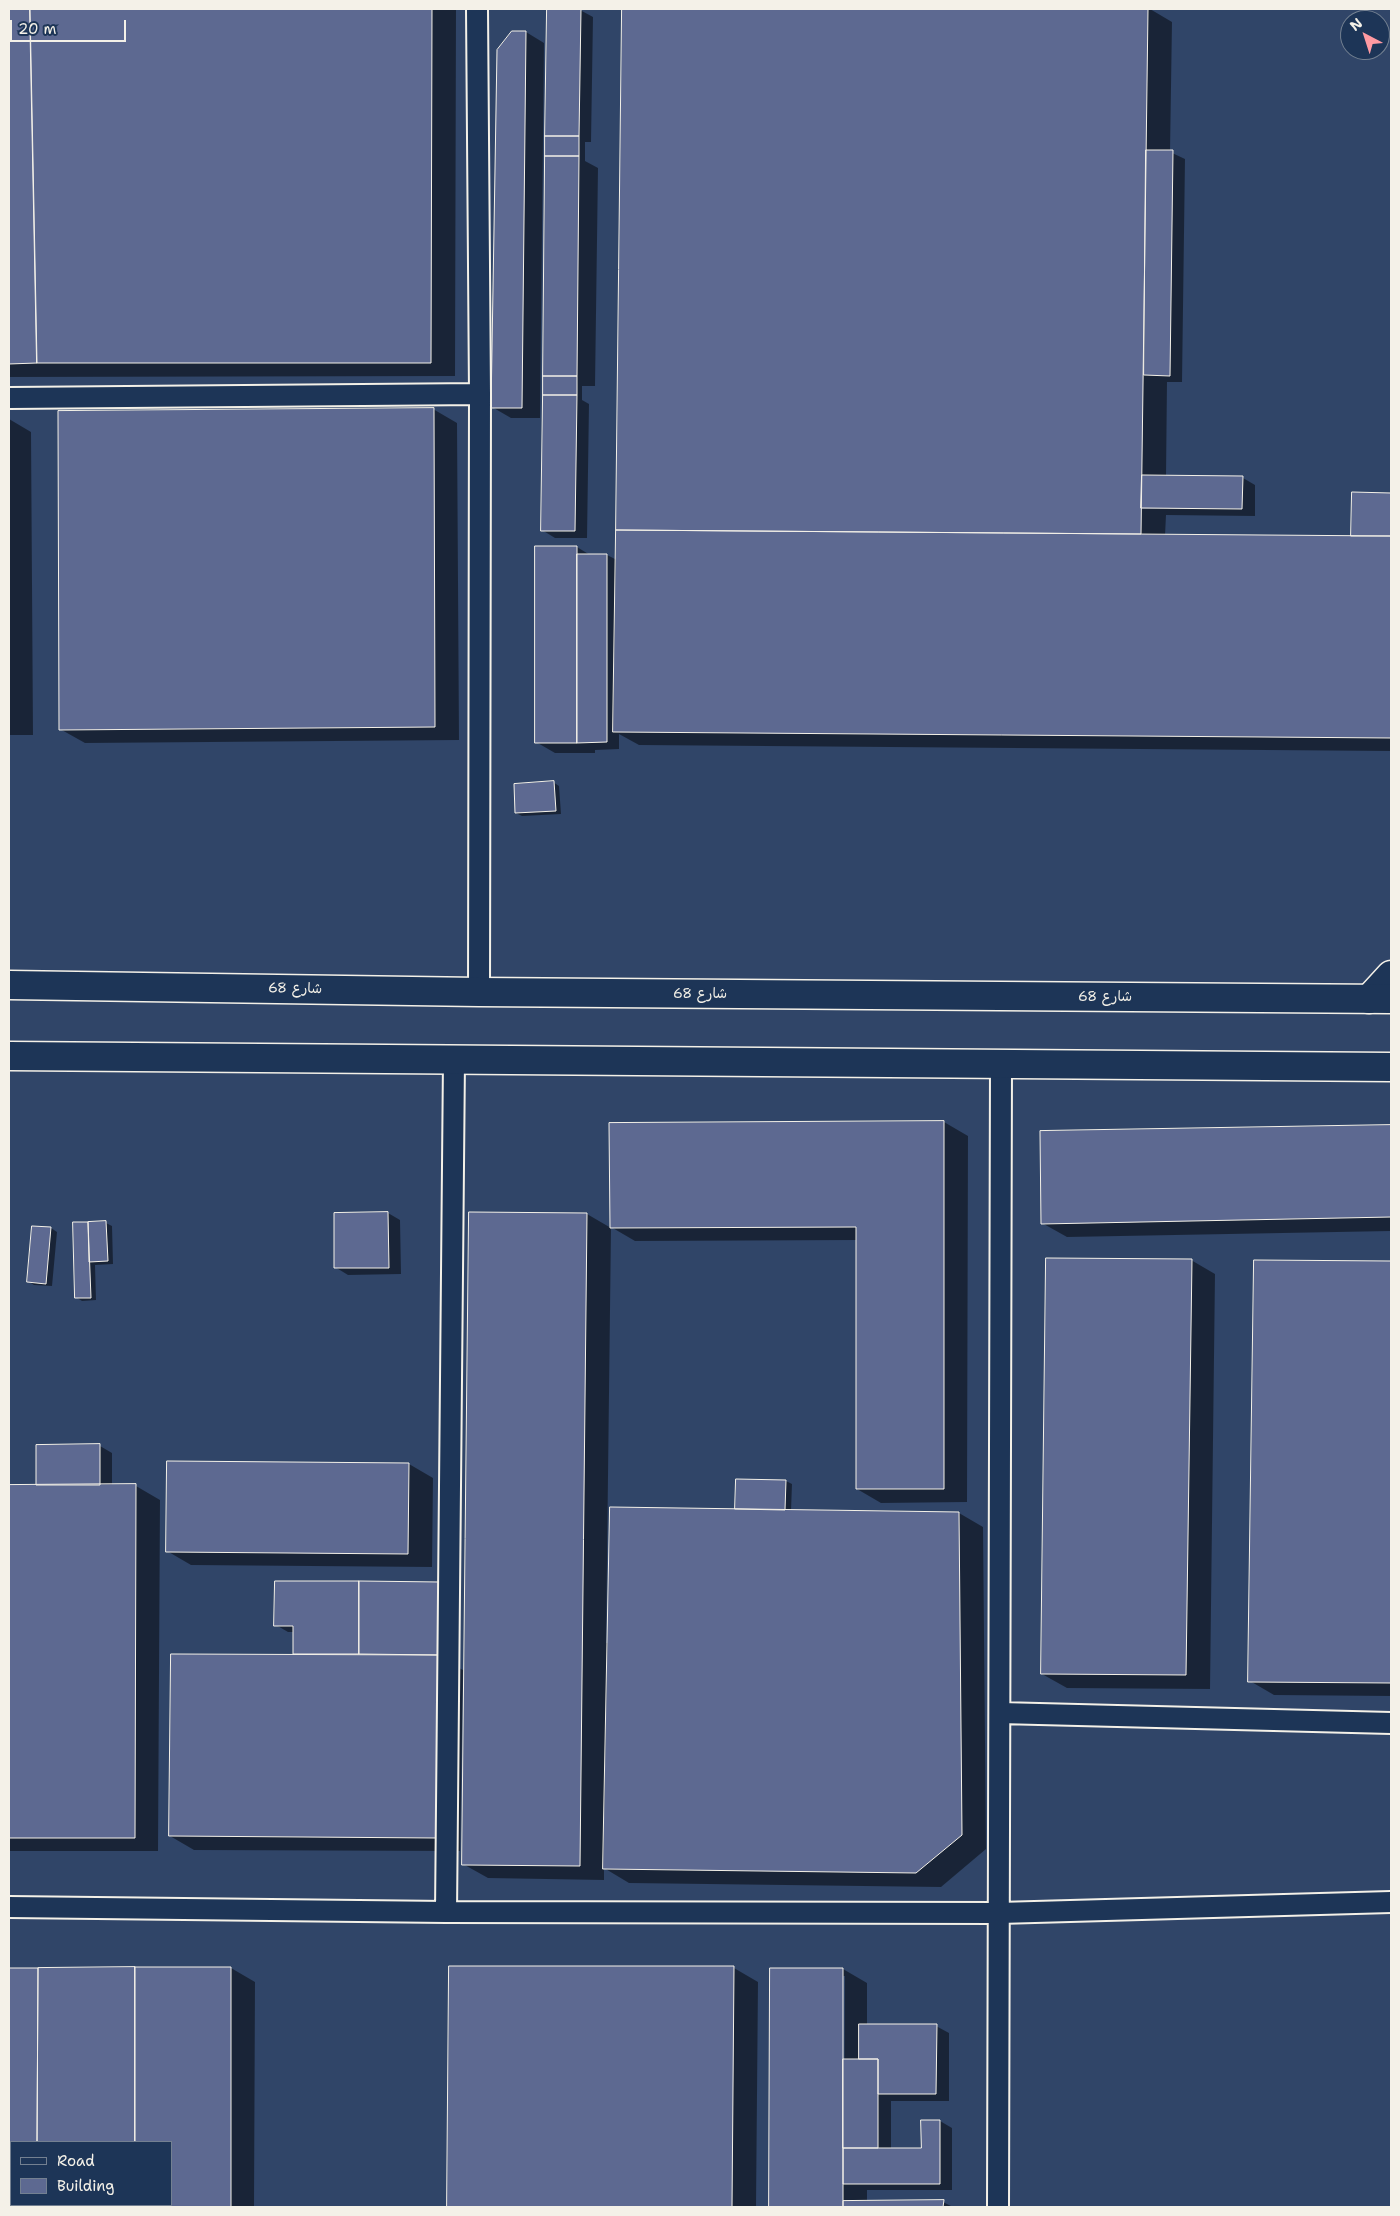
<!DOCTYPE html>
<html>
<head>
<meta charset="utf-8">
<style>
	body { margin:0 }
	#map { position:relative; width:1400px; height:2216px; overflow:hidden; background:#1d3557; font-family:"Shantell Sans",sans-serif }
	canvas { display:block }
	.frame { position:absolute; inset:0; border:10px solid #f4f1e8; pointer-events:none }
	.legend { position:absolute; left:10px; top:2141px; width:162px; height:65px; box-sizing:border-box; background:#1d3557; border:1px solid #738091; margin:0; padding:6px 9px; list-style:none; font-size:15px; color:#f4f1e8 }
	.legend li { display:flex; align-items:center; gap:10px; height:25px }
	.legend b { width:25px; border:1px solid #738091 }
	.north { position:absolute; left:1340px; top:10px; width:50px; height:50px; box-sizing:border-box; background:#1d3557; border:1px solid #738091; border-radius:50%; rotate:320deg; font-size:14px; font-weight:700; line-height:20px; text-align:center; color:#f4f1e8 }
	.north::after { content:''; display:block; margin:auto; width:18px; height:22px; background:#ff9aa2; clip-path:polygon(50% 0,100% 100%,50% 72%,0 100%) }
	.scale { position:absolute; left:10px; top:20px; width:116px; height:22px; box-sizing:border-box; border:2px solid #f4f1e8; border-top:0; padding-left:6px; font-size:15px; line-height:18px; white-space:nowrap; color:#f4f1e8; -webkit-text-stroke:4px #1d3557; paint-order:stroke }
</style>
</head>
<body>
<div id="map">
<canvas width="1400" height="2216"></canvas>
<div class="frame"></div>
<ul class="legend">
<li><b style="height:6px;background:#1d3557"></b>Road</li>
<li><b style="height:14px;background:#5d6991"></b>Building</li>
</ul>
<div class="north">N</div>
<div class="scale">20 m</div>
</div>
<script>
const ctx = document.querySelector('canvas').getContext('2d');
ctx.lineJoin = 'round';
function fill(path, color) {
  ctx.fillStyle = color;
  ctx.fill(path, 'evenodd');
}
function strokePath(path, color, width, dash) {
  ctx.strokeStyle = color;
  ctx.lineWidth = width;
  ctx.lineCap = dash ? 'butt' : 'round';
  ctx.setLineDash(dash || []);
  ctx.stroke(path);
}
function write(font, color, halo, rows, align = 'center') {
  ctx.font = font + ' "Shantell Sans","Playpen Sans Arabic",sans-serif';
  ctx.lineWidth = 4.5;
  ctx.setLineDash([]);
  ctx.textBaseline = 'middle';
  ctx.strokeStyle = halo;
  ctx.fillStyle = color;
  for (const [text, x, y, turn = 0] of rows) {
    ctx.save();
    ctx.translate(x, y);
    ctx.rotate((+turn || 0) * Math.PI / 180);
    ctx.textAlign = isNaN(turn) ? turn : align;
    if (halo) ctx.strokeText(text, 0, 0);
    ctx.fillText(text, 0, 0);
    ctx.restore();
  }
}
const built = new Path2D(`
	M9,9H1391V2207H9ZM1350,20H1380V50H1350ZM11,2142H171V2205H11Z`);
const shadow = new Path2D(`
	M9,9H456L455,376L9,377Z
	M623,9H1150L1172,22L1170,152L1185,159L1182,382H1167L1166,477L1243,478L1255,485V516L1166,515L1165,536L1352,537L1353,494H1391V751L639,745L619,734V749L595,750V753H555L536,742L577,547L590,555H607L617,560Z
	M580,10L593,17L591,142H585V161L598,168L595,386H582V400L589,404L587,538H555L542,530Z
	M526,32L544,43L540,418H511L492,407Z
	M433,409L457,423L459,740L85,743L60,729Z
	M9,419L31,432L33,735H9Z
	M553,782L559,786L561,814L522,816L516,813Z
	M944,1122L968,1136L967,1502L881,1503L857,1489V1240L635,1241L611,1227L606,1643H609L612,1508L736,1510L737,1480L786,1481L792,1484L791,1511L959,1513L983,1527L986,1849L941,1887L629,1883L604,1868V1880L488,1878L463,1864L470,1213L587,1214L611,1228V1124Z
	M1391,1126V1231L1067,1237L1042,1223L1041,1133Z
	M388,1213L400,1220L401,1274L348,1275L335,1267Z
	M74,1223H106L112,1226L113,1264L95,1265L96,1300L82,1301L76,1297Z
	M51,1228L57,1232L52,1286L34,1285L28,1281Z
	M1191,1260L1215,1274L1210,1689L1067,1688L1042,1674Z
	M1256,1261L1391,1263V1696L1274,1695L1250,1681Z
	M100,1446L112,1453V1486H136L160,1500L158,1851H9V1486H37Z
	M409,1464L433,1478L432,1567L191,1565L167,1551Z
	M439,1584L451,1664L463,1670L460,1851L194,1850L170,1836L298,1656L294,1653L295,1632H288L276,1625Z
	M450,1967L734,1968L758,1982L756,2207H448Z
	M231,1968L255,1982L254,2207H9V1969ZM11,2142H171V2205H11Z
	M771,1969H843L867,1983V2025L936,2026L949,2033V2101H891V2149H922L940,2121L952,2128V2190H867V2202H943L953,2207H770ZM842,1976H845L844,2156H842Z`);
const building = new Path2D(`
	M9,9H30L37,363L9,364Z
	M30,9H432L431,363H37Z
	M547,9H581L579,136H545Z
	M622,9H1148L1141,534L616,530Z
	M512,31H526L522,408H491L497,50Z
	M545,136H579V156H545Z
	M1146,150H1173L1170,376L1144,375Z
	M545,156H579L577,376H543Z
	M543,376H577V395H543Z
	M543,395H577L575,531H541Z
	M434,408L435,727L59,730L58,411Z
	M1142,475L1243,476L1242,509L1141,508Z
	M1352,492L1391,493V536H1351Z
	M616,530L1391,536V738L613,732Z
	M535,546H577V743H535Z
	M577,554H607V742L577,743Z
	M554,781L556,811L515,813L514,784Z
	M944,1121V1489H856V1227L610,1228L609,1123Z
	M1391,1125V1217L1041,1224L1040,1131Z
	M388,1212L389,1268H334V1213Z
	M469,1212L587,1213L580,1866L462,1865Z
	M106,1221L108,1261L89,1262L88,1222Z
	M73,1222H88L91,1298H75Z
	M32,1226L51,1227L46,1284L27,1282Z
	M1046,1258L1192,1259L1186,1675L1041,1674Z
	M1254,1260L1391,1261V1683L1248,1682Z
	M100,1444V1485H36V1445Z
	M167,1461L409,1463L408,1554L166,1552Z
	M736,1479L786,1480L785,1510L735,1509Z
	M136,1484L135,1838H9V1485Z
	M610,1507L959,1512L962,1835L916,1873L603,1869Z
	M275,1581H359V1654H293V1626H274Z
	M359,1581L440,1582L439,1655L359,1654Z
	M171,1654L439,1655L436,1838L169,1836Z
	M449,1966H734L732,2207H447Z
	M135,1967V2142H37L38,1968Z
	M135,1967H231V2207H135V2205H171V2142H135Z
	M9,1968H38L37,2142H11V2205H37V2207H9Z
	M770,1968H843V2207H769Z
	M859,2024H937L936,2094H878V2059H859Z
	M843,2059H878V2148H843Z
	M921,2120H940V2184H843V2148H921Z
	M944,2200L943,2207H843V2201Z
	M37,2205H135V2207H37Z`);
const lane = new Path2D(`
	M477,9L480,394L479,992
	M9,398L480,394
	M1000,1713L1391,1723
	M9,1907L446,1912L999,1913L1391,1902
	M446,1912L454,1059
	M998,2207L1001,1065`);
const street = new Path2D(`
	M1369,999L1391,975`);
const secondary = new Path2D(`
	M9,985L479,992L1391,999
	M9,1056L1391,1067`);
const streetNames = [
	["شارع 68",295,989,1],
	["شارع 68",700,994],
	["شارع 68",1105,997]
];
fill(built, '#304568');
fill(shadow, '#0007');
fill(building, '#5d6991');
strokePath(building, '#f4f1e8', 1);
strokePath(lane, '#f4f1e8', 24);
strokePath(street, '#f4f1e8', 31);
strokePath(secondary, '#f4f1e8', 31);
strokePath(lane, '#1d3557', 20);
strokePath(street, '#1d3557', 28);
strokePath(secondary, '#1d3557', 28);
write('14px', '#f4f1e8', '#1d3557', streetNames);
</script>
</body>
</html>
